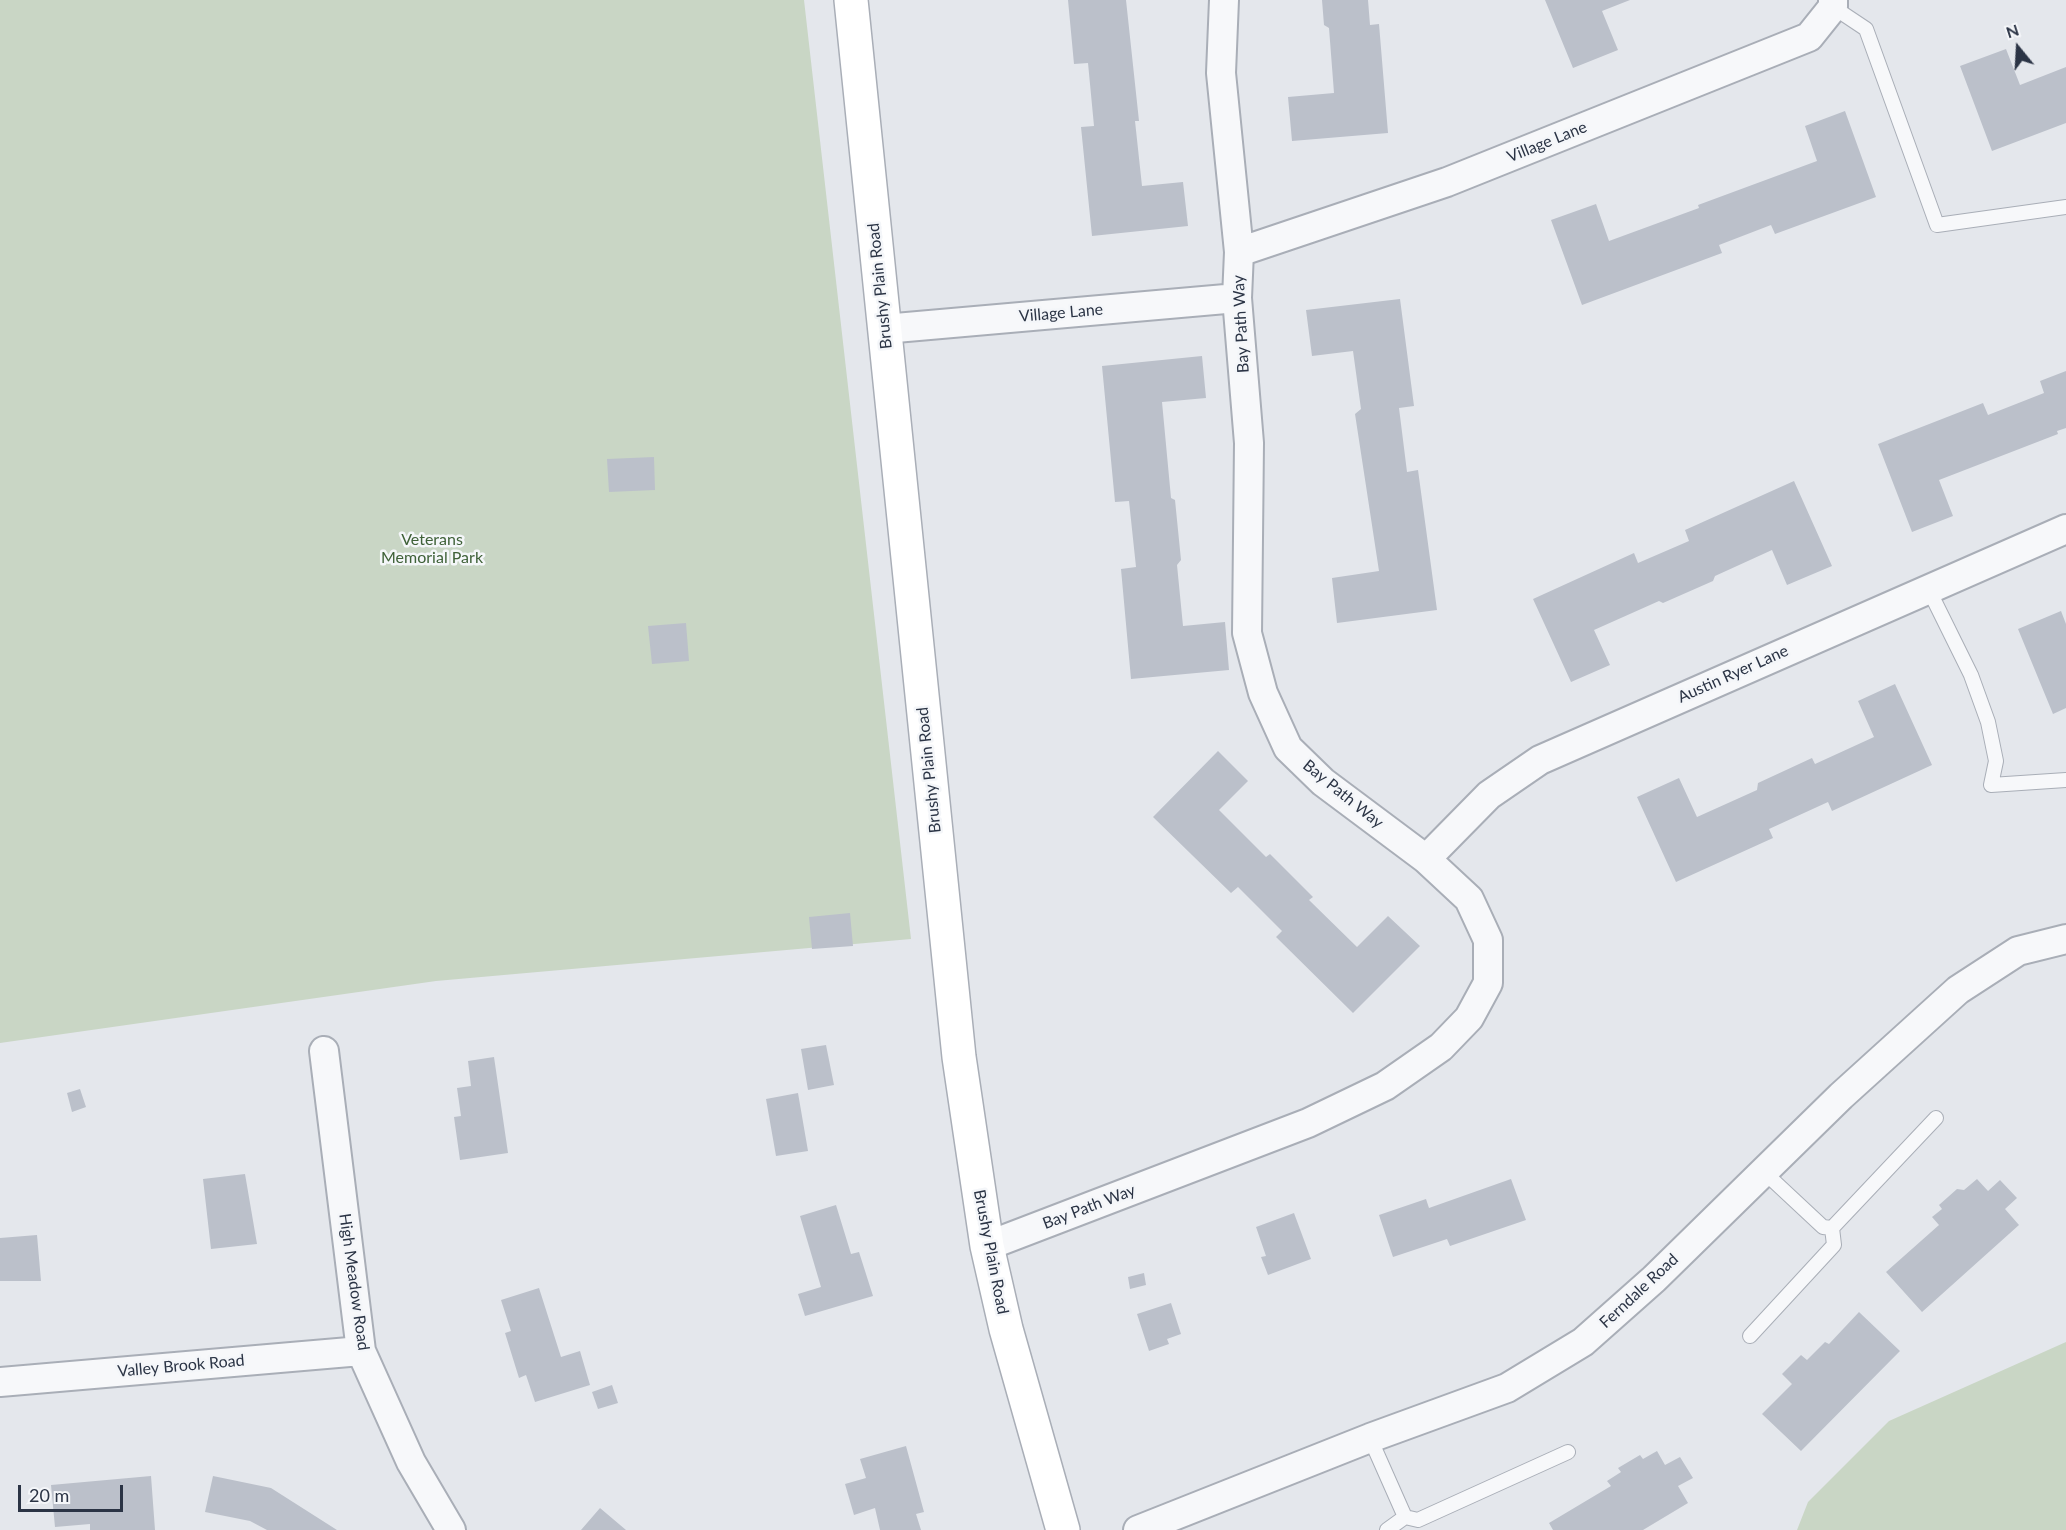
<!DOCTYPE html>
<html>
<head>
<meta charset="utf-8">
<style>
	body { margin:0 }
	#map { position:relative; width:2066px; height:1530px; overflow:hidden; background:#e4e7ec; font-family:Lato,sans-serif }
	canvas { display:block }
	.north { position:absolute; left:1988px; top:18px; width:60px; height:60px; -webkit-text-stroke:4px #f4f6f9; paint-order:stroke; rotate:342deg; font-size:16px; font-weight:700; line-height:24px; text-align:center; color:#2b3445 }
	.north::after { content:''; display:block; margin:auto; width:21px; height:27px; background:#2b3445; clip-path:polygon(50% 0,100% 100%,50% 72%,0 100%) }
	.scale { position:absolute; left:18px; top:1485px; width:105px; height:27px; box-sizing:border-box; border:3px solid #2b3445; border-top:0; padding-left:8px; font-size:18px; line-height:21px; white-space:nowrap; color:#2b3445; -webkit-text-stroke:4px #f4f6f9; paint-order:stroke }
</style>
</head>
<body>
<div id="map">
<canvas width="2066" height="1530"></canvas>
<div class="north">N</div>
<div class="scale">20 m</div>
</div>
<script>
const ctx = document.querySelector('canvas').getContext('2d');
ctx.lineJoin = 'round';
function fill(path, color) {
  ctx.fillStyle = color;
  ctx.fill(path, 'evenodd');
}
function strokePath(path, color, width, dash) {
  ctx.strokeStyle = color;
  ctx.lineWidth = width;
  ctx.lineCap = dash ? 'butt' : 'round';
  ctx.setLineDash(dash || []);
  ctx.stroke(path);
}
function write(font, color, halo, rows, align = 'center') {
  ctx.font = font + ' Lato,sans-serif';
  ctx.lineWidth = 5;
  ctx.setLineDash([]);
  ctx.textBaseline = 'middle';
  ctx.strokeStyle = halo;
  ctx.fillStyle = color;
  for (const [text, x, y, turn = 0] of rows) {
    ctx.save();
    ctx.translate(x, y);
    ctx.rotate((+turn || 0) * Math.PI / 180);
    ctx.textAlign = isNaN(turn) ? turn : align;
    if (halo) ctx.strokeText(text, 0, 0);
    ctx.fillText(text, 0, 0);
    ctx.restore();
  }
}
const green = new Path2D(`
	M0,0H804L911,939L436,981L0,1043Z
	M2066,1342V1530H1797L1808,1502L1889,1421Z`);
const building = new Path2D(`
	M1068,0H1126L1139,121H1135L1142,186L1183,182L1188,226L1092,236L1081,127L1094,126L1088,63L1074,64Z
	M1322,0H1368L1370,25L1379,24L1388,133L1292,141L1288,97L1334,93L1329,28L1324,25Z
	M1545,0H1630L1602,11L1618,50L1573,68Z
	M2006,49L2020,85L2066,67V123L1992,151L1960,66Z
	M1845,111L1876,197L1775,234L1771,225L1719,245L1722,253L1582,305L1551,220L1596,204L1609,241L1699,208L1698,205L1817,161L1805,126Z
	M1400,299L1414,406L1399,408L1407,472L1418,470L1437,610L1337,623L1332,578L1379,571L1355,414L1361,409L1353,351L1312,356L1306,310Z
	M1202,356L1206,398L1162,402L1171,498L1175,500L1181,560L1177,565L1183,626L1225,622L1229,670L1131,679L1121,569L1136,567L1129,501L1115,502L1102,366Z
	M2066,371V428L2057,431L2058,434L1939,480L1953,516L1912,532L1878,444L1983,403L1988,415L2044,393L2040,381Z
	M654,457L655,490L609,492L607,459Z
	M1794,481L1832,566L1787,585L1772,550L1715,576L1713,581L1663,603L1659,601L1594,630L1610,665L1571,682L1533,599L1634,553L1638,563L1689,541L1685,530Z
	M2061,611L2066,624V708L2053,714L2018,629Z
	M686,623L689,661L652,664L648,626Z
	M1895,684L1932,765L1832,811L1828,802L1769,829L1773,838L1676,882L1637,797L1679,778L1697,817L1757,790L1758,783L1812,758L1815,764L1874,737L1858,701Z
	M1218,751L1248,781L1219,810L1266,857L1270,854L1313,897L1309,900L1357,947L1388,916L1420,946L1353,1013L1276,937L1282,931L1238,887L1231,893L1153,817Z
	M850,913L853,946L812,949L809,917Z
	M826,1045L834,1085L808,1090L801,1049Z
	M494,1057L508,1153L460,1160L454,1117L461,1116L457,1088L471,1086L468,1061Z
	M80,1089L86,1107L72,1112L67,1093Z
	M798,1093L808,1151L776,1156L766,1099Z
	M245,1174L257,1244L211,1249L203,1179Z
	M1511,1179L1526,1220L1450,1246L1447,1239L1393,1257L1379,1215L1426,1199L1429,1208Z
	M1977,1179L1988,1191L2000,1180L2017,1198L2005,1209L2019,1225L1922,1312L1886,1272L1939,1225L1932,1217L1942,1209L1939,1205L1957,1189L1964,1190Z
	M836,1205L851,1254L859,1252L873,1296L805,1316L798,1294L821,1287L800,1216Z
	M1294,1213L1311,1259L1268,1275L1261,1257L1266,1256L1256,1227Z
	M37,1235L41,1281H0V1238Z
	M1144,1273L1146,1285L1130,1289L1128,1277Z
	M539,1288L561,1357L580,1351L590,1385L535,1402L526,1375L519,1378L505,1333L511,1331L501,1300Z
	M1171,1303L1181,1334L1167,1339L1169,1344L1149,1351L1137,1314Z
	M1859,1312L1900,1351L1801,1451L1762,1414L1792,1384L1782,1374L1801,1355L1807,1360L1825,1342L1829,1344Z
	M612,1385L618,1403L598,1409L592,1392Z
	M906,1446L924,1512L916,1514L921,1530H880L875,1508L854,1515L845,1484L866,1478L860,1459Z
	M1657,1451L1665,1465L1680,1457L1693,1478L1678,1486L1688,1503L1643,1530H1553L1549,1523L1611,1486L1607,1481L1621,1472L1618,1468L1640,1455L1643,1459Z
	M151,1476L155,1530H90V1524L55,1527L51,1485Z
	M213,1476L271,1488L337,1530H267L250,1521L205,1512Z
	M600,1508L626,1530H581Z`);
const lane = new Path2D(`
	M1833,7L1866,29L1937,225L2066,207
	M1928,588L1971,675L1988,722L1996,761L1991,785L2066,780
	M1763,1171L1823,1227L1832,1228L1936,1118
	M1750,1336L1834,1245L1832,1228
	M1370,1438L1405,1517L1418,1520L1568,1452
	M1387,1530L1405,1517`);
const street = new Path2D(`
	M1239,252L1447,182L1809,37L1833,7V0
	M884,329L1237,298
	M1426,859L1489,795L1540,760L2066,529
	M324,1051L361,1351L411,1462L451,1530
	M987,1246L1308,1123L1385,1086L1441,1047L1469,1018L1488,983V940L1469,899L1426,859L1323,782L1288,748L1263,693L1247,633L1249,443L1237,298L1239,252L1221,73L1224,0
	M0,1382L361,1351
	M1138,1530L1370,1438L1507,1388L1583,1342L1654,1279L1841,1096L1958,990L2018,951L2066,939`);
const secondary = new Path2D(`
	M851,0L959,1057L987,1246L1006,1329L1063,1530`);
const streetNames = [
	["Village Lane",1547,142,-22],
	["Brushy Plain Road",880,286,-96],
	["Village Lane",1061,313,-5],
	["Bay Path Way",1241,324,-93],
	["Austin Ryer Lane",1733,674,-24],
	["Brushy Plain Road",929,770,-96],
	["Bay Path Way",1343,794,39],
	["Bay Path Way",1089,1207,-21],
	["Brushy Plain Road",991,1252,79],
	["High Meadow Road",354,1282,82],
	["Ferndale Road",1639,1291,-43],
	["Valley Brook Road",181,1366,-5]
];
const parkNames = [
	["Veterans",432,540],
	["Memorial Park",432,558]
];
fill(green, '#c9d6c5');
fill(building, '#bbc0ca');
strokePath(lane, '#a9aeb7', 16);
strokePath(street, '#a9aeb7', 32);
strokePath(secondary, '#a9aeb7', 36);
strokePath(lane, '#f7f8fa', 14);
strokePath(street, '#f7f8fa', 28);
strokePath(secondary, '#fff', 33);
write('16px', '#2b3445', '#f4f6f9', streetNames);
write('16px', '#3f6138', '#f4f6f9', parkNames);
</script>
</body>
</html>
